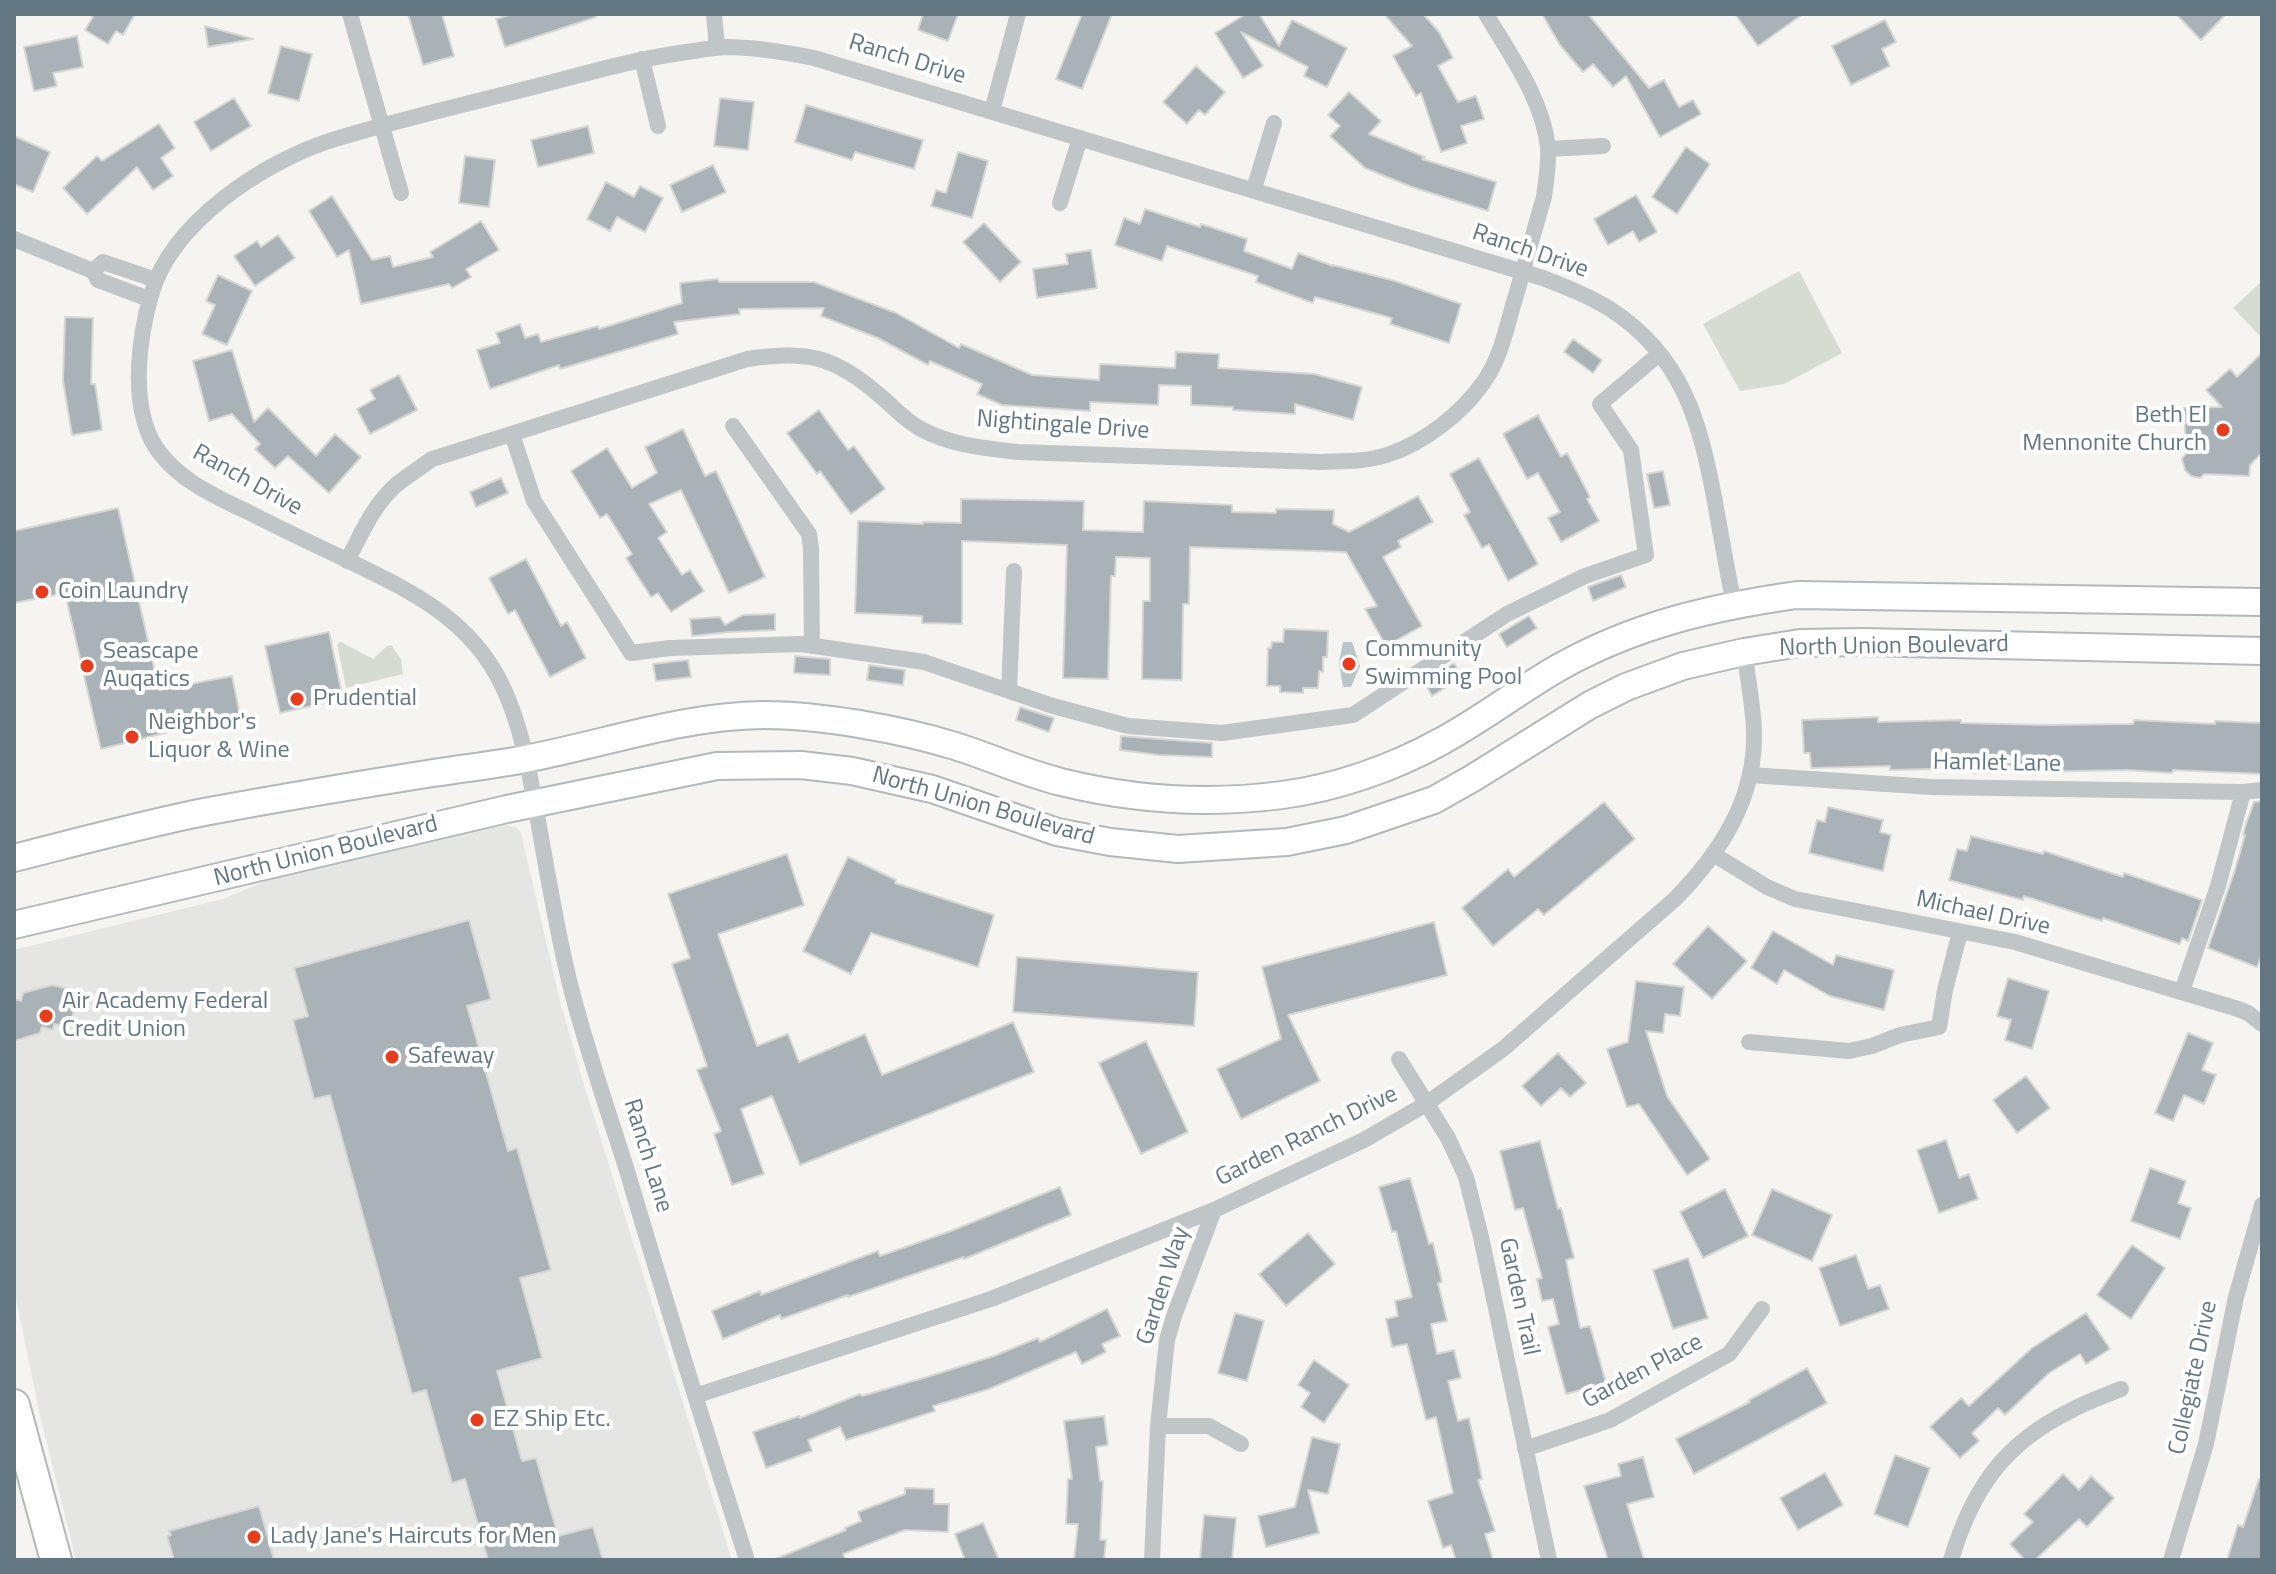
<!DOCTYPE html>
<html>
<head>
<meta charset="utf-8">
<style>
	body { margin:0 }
	#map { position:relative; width:2276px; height:1574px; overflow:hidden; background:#f5f4f0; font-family:"Titillium Web",sans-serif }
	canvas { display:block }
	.frame { position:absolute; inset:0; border:16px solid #637783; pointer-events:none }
</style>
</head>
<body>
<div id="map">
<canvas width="2276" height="1574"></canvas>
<div class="frame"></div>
</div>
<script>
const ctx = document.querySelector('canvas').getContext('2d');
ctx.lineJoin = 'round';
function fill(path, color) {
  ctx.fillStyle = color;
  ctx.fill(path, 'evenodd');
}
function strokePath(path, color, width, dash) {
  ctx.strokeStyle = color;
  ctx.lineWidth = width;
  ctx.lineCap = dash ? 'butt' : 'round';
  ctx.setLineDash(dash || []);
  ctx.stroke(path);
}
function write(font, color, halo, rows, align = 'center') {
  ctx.font = font + ' "Titillium Web",sans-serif';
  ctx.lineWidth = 8;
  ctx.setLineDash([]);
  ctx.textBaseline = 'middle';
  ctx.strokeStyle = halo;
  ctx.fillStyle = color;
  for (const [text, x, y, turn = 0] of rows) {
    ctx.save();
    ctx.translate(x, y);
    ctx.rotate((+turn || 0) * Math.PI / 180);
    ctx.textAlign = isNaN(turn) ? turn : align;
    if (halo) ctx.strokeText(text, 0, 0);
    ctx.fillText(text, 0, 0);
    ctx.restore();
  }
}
const built = new Path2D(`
	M507,825L516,827L521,833L559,997L581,1075L732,1560H76L39,1411L14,1288V950L223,899L287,872Z`);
const green = new Path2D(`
	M1799,271L1842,353L1784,384L1740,391L1703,324Z
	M2262,281V337H2261L2233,308Z
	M341,642L373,659L387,646L391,645L401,659L403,674L346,688L337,644Z`);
const water = new Path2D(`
	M1343,642H1352L1360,666L1351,687H1343L1339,663Z`);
const building = new Path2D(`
	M89,14H135L123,35L116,31L108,44L85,30L93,17Z
	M408,14H442L454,56L423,65Z
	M512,14H595L596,17L505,47L496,19Z
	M923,14H958L948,41L918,30Z
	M1082,14H1112L1082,89L1056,79Z
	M1246,14H1259L1279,46L1292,20L1347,48L1327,87L1304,76L1308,67L1241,32L1263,66L1243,78L1215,33Z
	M1384,14H1423L1439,32L1453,58L1438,66L1458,102L1476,96L1484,119L1461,126L1467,143L1441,152L1421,93L1416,96L1393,56L1412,46Z
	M1542,14H1588L1649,88L1664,80L1679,107L1693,100L1701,114L1660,137L1626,76L1613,87L1593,64L1583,72L1560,45Z
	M1735,14H1803L1758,46Z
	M2176,14H2226L2201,40Z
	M1885,20L1896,42L1882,49L1890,66L1851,85L1832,46Z
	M205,26L253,39L208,47Z
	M77,36L83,67L53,73L57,86L34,91L24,47Z
	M281,46L312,54L299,101L268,93Z
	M1196,66L1225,92L1205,115L1199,110L1187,124L1163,102Z
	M1349,92L1381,121L1369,134L1425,157L1422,159L1496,182L1488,211L1412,187L1365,168L1330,136L1340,126L1328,115Z
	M234,98L251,126L211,151L194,122Z
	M720,98L754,102L748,150L714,146Z
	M806,105L923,140L914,169L855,152L852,160L795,142Z
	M159,124L175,148L161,158L173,176L153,190L137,167L87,214L63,188L97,156L102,161Z
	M588,126L594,153L538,167L531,140Z
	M14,136L50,152L33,192L14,184Z
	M1686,147L1710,164L1677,214L1652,197Z
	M958,152L988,161L972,218L931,206L936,190L946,193Z
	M465,156L495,160L489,207L459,203Z
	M713,165L726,192L682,212L670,185Z
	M606,182L634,197L640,186L663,198L645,232L617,217L610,231L587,219Z
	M1636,195L1657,232L1639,242L1633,231L1608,245L1594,219Z
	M332,196L372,260L390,256L393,267L433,257L430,252L481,221L499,250L466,269L471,277L452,288L449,284L361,304L349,250L337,257L309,211Z
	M1145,209L1200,227L1201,224L1247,239L1244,251L1292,269L1298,253L1333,266V265L1395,281L1461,304L1449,343L1390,324L1392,318L1315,297L1313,303L1256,282L1258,276L1167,246L1162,261L1115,245L1124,218L1140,224Z
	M984,223L1021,262L1000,282L963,242Z
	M278,235L295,258L255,286L234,256L257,241L261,247Z
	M1091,250L1097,288L1037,298L1033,269L1068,264L1066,254Z
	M218,275L252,291L227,345L202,334L215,305L206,301Z
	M718,279L719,282H814L896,313L959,348L961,344L1032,375L1099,380L1100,364L1175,368L1176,352L1219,354L1218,368L1314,374L1362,387L1353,420L1295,404V414L1233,410V407L1191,405V386L1159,385L1158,405L1090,402V411L1002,405L977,394L982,384L930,361L928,365L878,338L821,316L824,308L739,309L740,314L674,322L678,334L560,369L559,365L490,389L477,350L500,343L496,333L520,324L525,338L538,334L541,342L598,326L599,329L682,303L680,283Z
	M65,317L93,318L91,384H95L102,430L72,435L63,381Z
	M1573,339L1602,360L1593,373L1564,352Z
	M232,350L254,422L268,408L316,456L335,434L361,457L329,493L288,456L275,468L255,449L260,444L232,414L209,421L193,361Z
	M2262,353V453L2250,465L2249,476L2204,474L2200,478L2191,476L2185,470L2182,459L2187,452L2183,408L2222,407L2206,390L2230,369L2237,377Z
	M399,375L417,410L370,434L357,409L375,399L370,390Z
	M819,410L848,450L854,446L885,489L851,514L820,471L817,474L787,433Z
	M1538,415L1561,457L1567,453L1590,497L1587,499L1599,521L1561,542L1548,518L1560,512L1538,473L1527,479L1503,434Z
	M683,429L705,476L716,471L765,577L729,593L681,490L649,504L667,532L658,538L682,575L690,570L704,591L671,612L658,593L651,597L626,558L632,554L607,514L600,518L571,471L607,448L632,488L657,473L645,447Z
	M1479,458L1538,564L1508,581L1489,544L1482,548L1464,515L1470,512L1450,474Z
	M1663,471L1670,505L1654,508L1647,474Z
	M501,478L508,493L476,507L470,492Z
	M1418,496L1433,522L1398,541L1401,547L1383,557L1422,626L1386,646L1365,609L1377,606L1346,552L1190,547L1189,604H1183L1182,680L1142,679L1143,601H1150V558L1116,557L1115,576H1111L1108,679L1063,678L1067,545L962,541V624L922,623V616L855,613L858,521L923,524V522L961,523V499L1084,501L1083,530L1143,532L1144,501L1232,505V512L1276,513V509L1334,510L1333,524L1349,532Z
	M118,508L159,690L232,676L241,720L184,731V728L101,749L65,593L14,603V531Z
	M526,559L561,626L567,622L586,658L550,677L515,610L508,614L489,578Z
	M1621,575L1626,587L1593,601L1588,587Z
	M775,614V630L729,632L692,636L690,619L720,617L725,625L743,615Z
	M1529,616L1537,628L1507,647L1499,634Z
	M1284,629L1328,631L1327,657H1323V672L1319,671L1318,688H1303V693L1280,692V686H1267L1268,648H1271L1272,642H1283Z
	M329,632L343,699L280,713L265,646Z
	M795,656L830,659V675L794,673Z
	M688,660L691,677L656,681L653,664Z
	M1454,663L1462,677L1432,696L1424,682Z
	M869,665L905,670L903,685L867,680Z
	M1020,707L1054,718L1049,732L1016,720Z
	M1878,717V722L1961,720V723L2042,725L2133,724L2134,720L2215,724V721L2262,723V774L2173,770L2172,773L2127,770L1973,773V768L1890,770V766L1811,768L1810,753H1804L1802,720Z
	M1121,736L1212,743V757L1159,755L1120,750Z
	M2262,801V954L2257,967L2208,948L2235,870L2245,835H2243L2246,824L2254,802Z
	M1604,802L1635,839L1544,915L1538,909L1493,946L1462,908L1508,869L1514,877Z
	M1828,807L1883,820L1880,832L1891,835L1883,871L1809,853L1817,820L1825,822Z
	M1971,836L2043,854L2044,851L2123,877L2124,873L2202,900L2188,941L2182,938L2180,944L2103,918L2102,921L2024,896L2023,900L1949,880L1957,849L1967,851Z
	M787,854L804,905L718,934L757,1046L788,1034L799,1062L865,1034L882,1075L1013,1022L1034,1072L800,1165L772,1096L741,1109L764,1174L732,1185L714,1134L721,1131L697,1070L707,1066L672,964L690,958L668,894Z
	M848,857L896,880L895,883L994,915L978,967L871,933L851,974L803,951Z
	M469,920L491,999L467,1006L508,1151L517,1148L551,1270L520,1278L542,1358L497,1371L522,1461L536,1458L558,1536L593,1527L603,1560H488L465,1479L452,1483L426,1390L412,1394L330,1095L314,1099L293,1020L308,1016L294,968Z
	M1434,922L1447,975L1288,1015L1320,1081L1241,1119L1217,1069L1281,1039L1262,967Z
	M1708,926L1747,961L1712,999L1673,964Z
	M1773,931L1833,965L1836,955L1894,970L1884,1010L1830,996L1784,970L1777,984L1751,968Z
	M1017,957L1198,972L1194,1026L1013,1012Z
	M2008,978L2049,991L2032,1049L2005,1040L2011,1020L1997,1016Z
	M1636,981L1684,987L1680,1016L1665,1014L1663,1033L1646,1031L1667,1096L1710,1159L1687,1175L1639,1104L1627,1107L1607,1049L1628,1042Z
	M52,985L74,990L71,1000L77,1001L71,1021L66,1020L65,1026L54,1024L53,1030L42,1027L40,1033L14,1041V999L21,1001L23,993Z
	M2188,1033L2213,1043L2202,1070L2216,1075L2204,1104L2184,1095L2173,1121L2155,1113Z
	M1146,1041L1188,1132L1141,1154L1099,1063Z
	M1558,1053L1586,1083L1570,1097L1561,1088L1541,1106L1522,1086Z
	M2026,1076L2050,1108L2017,1133L1993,1100Z
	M1946,1140L1959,1178L1969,1174L1978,1199L1939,1213L1917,1150Z
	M1540,1141L1558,1209L1561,1208L1574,1258L1566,1260L1580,1328L1590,1326L1606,1383L1566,1394L1548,1327L1559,1324L1553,1299L1542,1301L1537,1279L1542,1278L1523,1208L1515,1210L1500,1151Z
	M2150,1168L2186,1181L2178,1203L2191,1208L2180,1239L2131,1221Z
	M1410,1178L1429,1244L1433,1243L1442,1282L1438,1283L1447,1321L1431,1324L1437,1354L1454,1350L1461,1378L1448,1381L1458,1421L1469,1418L1482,1479L1478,1480L1495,1531L1485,1534L1493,1560H1456L1451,1545L1443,1548L1428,1501L1453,1493L1436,1417L1426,1420L1407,1344L1392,1347L1386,1319L1398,1316L1395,1301L1412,1297L1396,1231L1392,1232L1379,1187Z
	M1060,1187L1071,1215L964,1259V1257L848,1297V1295L781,1319L780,1315L723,1339L712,1311L760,1291L761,1295L878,1251L880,1256L951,1231Z
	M1725,1189L1748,1236L1703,1258L1680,1212Z
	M1772,1189L1832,1215L1812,1261L1752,1235Z
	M1308,1233L1335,1264L1286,1306L1259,1274Z
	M2132,1245L2165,1268L2131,1319L2097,1295Z
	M1856,1255L1868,1289L1880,1285L1889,1309L1840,1326L1819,1268Z
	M1688,1258L1708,1318L1673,1329L1653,1270Z
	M1107,1309L1120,1336L1102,1344L1106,1352L1082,1364L1076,1352L989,1389L933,1406L935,1411L846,1440L840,1427L808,1440L812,1451L766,1468L753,1432L799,1416L800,1418L860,1394L862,1396L927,1377L994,1356L1038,1338L1040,1342Z
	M1235,1313L1264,1321L1247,1381L1218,1373Z
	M2086,1313L2110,1349L2086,1364L2080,1354L2049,1373L2005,1415L1998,1408L1972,1433L1979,1441L1960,1458L1930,1427L1961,1398L1969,1406L2032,1348Z
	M1314,1360L1349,1385L1324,1423L1301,1407L1310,1393L1298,1385Z
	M1807,1368L1827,1403L1694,1474L1676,1439L1750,1402L1749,1400Z
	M1104,1416L1108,1445L1096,1447L1100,1481H1103L1100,1540H1106L1104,1560H1074L1078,1524H1066L1068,1479H1072L1064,1421Z
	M1312,1437L1340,1444L1328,1494L1308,1490L1319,1533L1266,1547L1258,1516L1295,1507Z
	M1895,1455L1930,1468L1908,1527L1874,1514Z
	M1643,1457L1654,1497L1627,1504L1644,1560H1608L1584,1486L1621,1476L1618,1464Z
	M1825,1473L1843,1505L1798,1530L1780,1498Z
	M2063,1474L2079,1490L2091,1476L2114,1498L2087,1527L2079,1519L2035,1560H2025L2010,1544L2033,1522L2024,1514Z
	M2259,1479L2262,1480V1560H2227L2238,1525L2243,1527Z
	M905,1488L934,1489V1504H949L948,1532L905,1530L843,1554L846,1560H773L846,1530L845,1528L861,1521L858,1512L905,1494Z
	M259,1506L274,1560H174L167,1536L171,1535L169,1531Z
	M1204,1515L1236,1518L1232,1560H1200Z
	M983,1523L999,1560H965L955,1534Z`);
const street = new Path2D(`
	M350,14L401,193
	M714,14L717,47
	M642,59L658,126
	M992,111L1018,14
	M1548,149L1603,146
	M1254,189L1274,123
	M1060,203L1080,138
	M14,239L93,271L98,280L149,299
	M93,271L103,262L156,280
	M733,426L809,534L811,549L812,646
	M512,434L534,501L631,653L670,648L801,644L924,662L1053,706L1128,726L1222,733L1353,715L1507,614L1585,576L1646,555L1631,450L1600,404L1659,354
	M347,561C361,535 373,505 396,485C407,476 420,468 432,459L747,359C804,350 833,355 878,394C892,405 905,421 921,429C950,445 984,448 1017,452L1320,462C1342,461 1365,462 1387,455C1424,443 1461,414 1483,383C1499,361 1505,334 1512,309C1523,272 1533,234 1544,197C1546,181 1549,164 1548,148C1543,99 1510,55 1486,14
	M1009,691L1014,571
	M1750,775L1932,787L2243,792L2262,790
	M1713,854L1767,887L1795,899L2015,942L2238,1009L2248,1013L2262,1024
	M2182,991L2218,886L2243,792
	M1749,1042L1849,1051L1872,1046L1900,1035L1939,1027L1945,990L1960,932
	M1399,1059L1448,1138L1466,1177L1481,1237L1549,1560
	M695,1396L991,1299L1214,1210L1364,1140L1426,1104L1503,1049L1675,899C1720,853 1756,799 1754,731C1753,705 1748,678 1744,652
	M1158,1426H1209L1241,1444
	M1525,1449L1610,1420L1729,1354L1762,1309
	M747,1560C706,1432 666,1303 628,1174C608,1110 585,1046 569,980C555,923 546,863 535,804C528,764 520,723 502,685C470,619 411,591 349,561C315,545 281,529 248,512C212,495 170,476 151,439C131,397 139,338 151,295C171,223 263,162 332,140C393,121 455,107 517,91C571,78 625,61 680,53C695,51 710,48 725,47C755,47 784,52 814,58L1543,278C1566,287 1589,296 1610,309C1683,356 1700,422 1715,502C1721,536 1727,570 1734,604
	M1152,1560L1158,1426L1167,1340L1174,1316L1214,1210
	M1951,1560C1972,1490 2003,1444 2070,1411C2086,1402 2104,1396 2121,1389
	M2171,1560L2206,1444L2236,1297L2262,1205`);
const primary = new Path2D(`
	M14,858C77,842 140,825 204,812C280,798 357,785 433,773C464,768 495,765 525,759C604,744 681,716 763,715C820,715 900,729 955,746C990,757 1025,773 1061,782C1134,800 1207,805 1282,795C1336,788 1393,768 1440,742C1481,720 1518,691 1558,668C1634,625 1712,607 1797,595L2262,602
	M14,925L507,809L717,766L801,765L852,771L932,789L1057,832L1110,842L1178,849L1287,842L1346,830L1434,800L1473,778L1590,705L1626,687L1683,666L1744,652L1800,643L1863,642L2262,651`);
const highway = new Path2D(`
	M14,1405L56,1560`);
const markers = [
	[2223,430,8,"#e83c1d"],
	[42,592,8,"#e83c1d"],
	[1349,664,8,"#e83c1d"],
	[87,666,8,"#e83c1d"],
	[297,699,8,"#e83c1d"],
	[132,737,8,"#e83c1d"],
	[46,1016,8,"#e83c1d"],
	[392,1057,8,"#e83c1d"],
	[477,1420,8,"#e83c1d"],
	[254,1537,8,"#e83c1d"]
];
const streetNames = [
	["Ranch Drive",907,60,17],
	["Ranch Drive",1530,252,19],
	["Nightingale Drive",1063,426,4],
	["Ranch Drive",247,481,29],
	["North Union Boulevard",1894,647,-1],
	["Hamlet Lane",1997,764,1],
	["North Union Boulevard",983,807,16],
	["North Union Boulevard",326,852,-14],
	["Michael Drive",1983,914,12],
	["Garden Ranch Drive",1307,1137,-26],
	["Ranch Lane",647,1156,73],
	["Garden Way",1164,1286,-72],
	["Garden Trail",1518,1297,78],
	["Garden Place",1643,1372,-28],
	["Collegiate Drive",2194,1378,-78]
];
const poiNames = [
	["Beth El",2207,416,"right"],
	["Mennonite Church",2207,444,"right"],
	["Coin Laundry",58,592],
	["Community",1365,650],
	["Swimming Pool",1365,678],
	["Seascape",103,652],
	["Auqatics",103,680],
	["Prudential",313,699],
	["Neighbor's",148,723],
	["Liquor & Wine",148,751],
	["Air Academy Federal",62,1002],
	["Credit Union",62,1030],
	["Safeway",408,1057],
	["EZ Ship Etc.",493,1420],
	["Lady Jane's Haircuts for Men",270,1537]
];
fill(built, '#e5e6e4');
fill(green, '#d6dcd1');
fill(water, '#b8c6c9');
fill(building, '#a9b2b6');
strokePath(building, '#d6d6d3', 2);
strokePath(primary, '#b3b8bb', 30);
strokePath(highway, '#b3b7ba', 34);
strokePath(street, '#c0c5c7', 16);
strokePath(primary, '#fff', 26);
strokePath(highway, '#fff', 30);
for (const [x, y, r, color] of markers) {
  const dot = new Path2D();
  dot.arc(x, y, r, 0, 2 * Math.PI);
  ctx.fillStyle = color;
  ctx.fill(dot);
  strokePath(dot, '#fff', 3);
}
write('24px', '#637783', '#fff', streetNames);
write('24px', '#637783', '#fff', poiNames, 'left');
</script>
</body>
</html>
